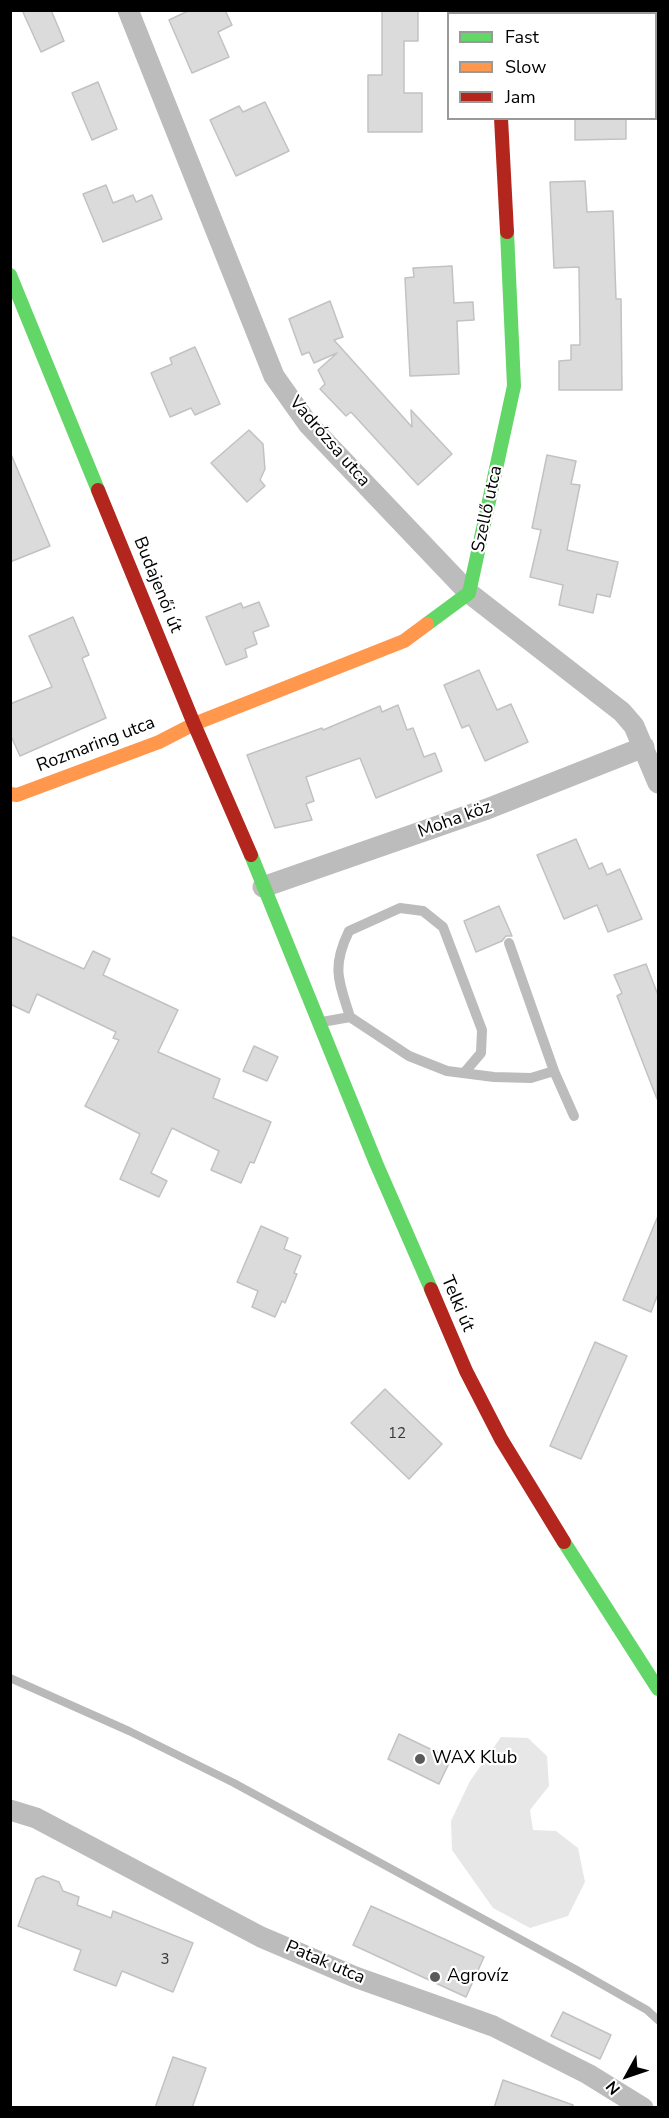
<!DOCTYPE html>
<html>
<head>
<meta charset="utf-8">
<style>
	body { margin:0 }
	#map { position:relative; width:669px; height:2118px; overflow:hidden; background:#fff; font-family:"Nunito Sans",sans-serif }
	canvas { display:block }
	.frame { position:absolute; inset:0; border:12px solid #000; pointer-events:none }
	.legend { position:absolute; left:447px; top:12px; width:210px; height:108px; box-sizing:border-box; background:#fff; border:2px solid #999; margin:0; padding:8px 10px; list-style:none; font-size:18px; color:#000 }
	.legend li { display:flex; align-items:center; gap:12px; height:30px }
	.legend b { width:30px; border:2px solid #999 }
	.north { position:absolute; left:597px; top:2046px; width:60px; height:60px; -webkit-text-stroke:4px #fff; paint-order:stroke; rotate:230deg; font-size:16px; font-weight:700; line-height:24px; text-align:center; color:#000 }
	.north::after { content:''; display:block; margin:auto; width:21px; height:27px; background:#000; clip-path:polygon(50% 0,100% 100%,50% 72%,0 100%) }
</style>
</head>
<body>
<div id="map">
<canvas width="669" height="2118"></canvas>
<div class="frame"></div>
<ul class="legend">
<li><b style="height:8px;background:#63d668"></b>Fast</li>
<li><b style="height:8px;background:#ff974d"></b>Slow</li>
<li><b style="height:8px;background:#b3261e"></b>Jam</li>
</ul>
<div class="north">N</div>
</div>
<script>
const ctx = document.querySelector('canvas').getContext('2d');
ctx.lineJoin = 'round';
function fill(path, color) {
  ctx.fillStyle = color;
  ctx.fill(path, 'evenodd');
}
function strokePath(path, color, width, dash) {
  ctx.strokeStyle = color;
  ctx.lineWidth = width;
  ctx.lineCap = dash ? 'butt' : 'round';
  ctx.setLineDash(dash || []);
  ctx.stroke(path);
}
function write(font, color, halo, rows, align = 'center') {
  ctx.font = font + ' "Nunito Sans",sans-serif';
  ctx.lineWidth = 4.5;
  ctx.setLineDash([]);
  ctx.textBaseline = 'middle';
  ctx.strokeStyle = halo;
  ctx.fillStyle = color;
  for (const [text, x, y, turn = 0] of rows) {
    ctx.save();
    ctx.translate(x, y);
    ctx.rotate((+turn || 0) * Math.PI / 180);
    ctx.textAlign = isNaN(turn) ? turn : align;
    if (halo) ctx.strokeText(text, 0, 0);
    ctx.fillText(text, 0, 0);
    ctx.restore();
  }
}
const green = new Path2D(`
	M501,1737L528,1738L547,1756L549,1786L530,1810L533,1830L556,1831L578,1848L585,1882L568,1916L530,1928L493,1908L452,1850L451,1821L470,1781Z`);
const stream = new Path2D(`
	M10,1678L129,1731L234,1783L575,1969L647,2010L658,2020`);
const building = new Path2D(`
	M22,10H51L64,41L41,52Z
	M190,10H225L232,25L218,32L229,57L192,73L169,20Z
	M382,10H418V41H404V93H422V132H368V75H382Z
	M98,82L117,129L92,140L72,93Z
	M265,102L289,151L236,176L210,120L239,106L243,112Z
	M575,118H626V139L575,140Z
	M585,181L587,212L613,211L616,299H621L622,390H559V361L571,360V345H580L579,267L554,268L550,182Z
	M106,185L113,203L133,195L136,202L152,195L162,219L103,242L83,194Z
	M452,266L454,303L473,302L474,320L457,321L459,374L410,376L405,278L414,277L413,268Z
	M330,301L343,337L334,340L412,427L411,410L452,454L418,485L351,412L346,416L320,389L325,384L318,370L337,353L314,363L309,352L302,355L289,319Z
	M195,347L220,404L195,415L191,408L170,417L151,373L172,364L170,358Z
	M249,430L263,444L265,469L260,480L265,486L247,502L211,463Z
	M10,452L50,546L10,562Z
	M547,455L576,461L571,484L580,485L567,550L618,562L610,597L597,594L593,613L559,605L563,585L530,577L541,530L532,528Z
	M259,602L269,626L253,632L257,644L245,649L247,657L226,665L206,617L241,603L243,608Z
	M73,617L89,655L82,658L106,718L20,756L10,734V704L52,687L29,636Z
	M479,670L497,710L511,704L528,742L485,761L469,725L462,728L444,685Z
	M398,705L407,730L413,728L424,757L435,753L442,771L376,798L360,758L306,777L314,801L306,804L312,820L275,828L247,755L322,728L323,730L380,706L382,712Z
	M576,839L589,869L602,863L607,875L620,869L642,919L608,932L597,905L564,919L537,855Z
	M499,906L512,936H506L502,941L476,952L464,921Z
	M10,936L84,969L93,951L110,959L103,975L178,1010L158,1052L220,1079L213,1098L271,1122L254,1163L250,1162L241,1183L211,1170L219,1151L172,1128L151,1173L167,1181L159,1197L120,1179L140,1134L85,1106L119,1040L113,1038L116,1032L37,994L29,1013L10,1004Z
	M646,964L658,995L657,1099L617,996L622,993L614,975Z
	M254,1046L278,1057L267,1081L243,1071Z
	M658,1216V1294L651,1312L623,1300Z
	M261,1226L288,1238L284,1249L301,1256L294,1273L297,1274L285,1303L282,1301L275,1317L252,1307L258,1291L237,1282Z
	M595,1342L627,1356L581,1459L550,1446Z
	M385,1389L442,1444L409,1479L351,1423Z
	M399,1734L451,1759L439,1784L388,1759Z
	M43,1876L59,1882L63,1891L79,1897L77,1905L111,1918L113,1911L193,1943L173,1992L122,1971L116,1986L74,1970L81,1950L18,1926L36,1879Z
	M371,1906L484,1957L466,1997L353,1945Z
	M563,2012L611,2035L600,2059L551,2036Z
	M173,2057L206,2068L192,2108H155Z
	M503,2080L573,2105V2108H494Z`);
const lane = new Path2D(`
	M350,1017C339,981 331,968 349,931L400,908L423,911L443,927L482,1030L481,1053L464,1073
	M322,1022L350,1017L409,1056L447,1071L494,1077L531,1078L554,1071L509,943
	M554,1071L574,1116`);
const street = new Path2D(`
	M128,10L274,376L308,424L469,593L622,712L634,726L658,783
	M496,10V14
	M263,887L487,809L644,747
	M10,1810L36,1818L261,1937L355,1977L493,2026L588,2074L643,2108`);
const fast = new Path2D(`
	M10,275L98,490
	M427,624L469,593L514,386L507,232
	M251,855L376,1163L431,1289
	M564,1542L658,1689`);
const slow = new Path2D(`
	M10,794L17,795L159,742L194,724L404,641L427,624`);
const jam = new Path2D(`
	M501,118L507,232
	M98,490L194,724L251,855
	M431,1289L466,1371L501,1439L564,1542`);
const markers = [
	[420,1759,6,"#595959"],
	[435,1977,6,"#595959"]
];
const numberNames = [
	["12",397,1434],
	["3",165,1960]
];
const streetNames = [
	["Vadrózsa utca",329,442,49],
	["Szellő utca",488,509,-78],
	["Budajenői út",157,585,68],
	["Rozmaring utca",96,745,-21],
	["Moha köz",455,820,-20],
	["Telki út",457,1304,67],
	["Patak utca",325,1963,23]
];
const poiNames = [
	["WAX Klub",432,1759],
	["Agrovíz",447,1977]
];
fill(green, '#e7e7e7');
strokePath(stream, '#b9b9b9', 8);
fill(building, '#dbdbdb');
strokePath(building, '#c2c2c2', 1.5);
strokePath(lane, '#bcbcbc', 10);
strokePath(street, '#bcbcbc', 21);
strokePath(fast, '#63d668', 14);
strokePath(slow, '#ff974d', 14);
strokePath(jam, '#b3261e', 14);
for (const [x, y, r, color] of markers) {
  const dot = new Path2D();
  dot.arc(x, y, r, 0, 2 * Math.PI);
  ctx.fillStyle = color;
  ctx.fill(dot);
  strokePath(dot, '#fff', 2);
}
write('15px', '#373737', null, numberNames);
write('18px', '#000', '#fff', streetNames);
write('18px', '#000', '#fff', poiNames, 'left');
</script>
</body>
</html>
